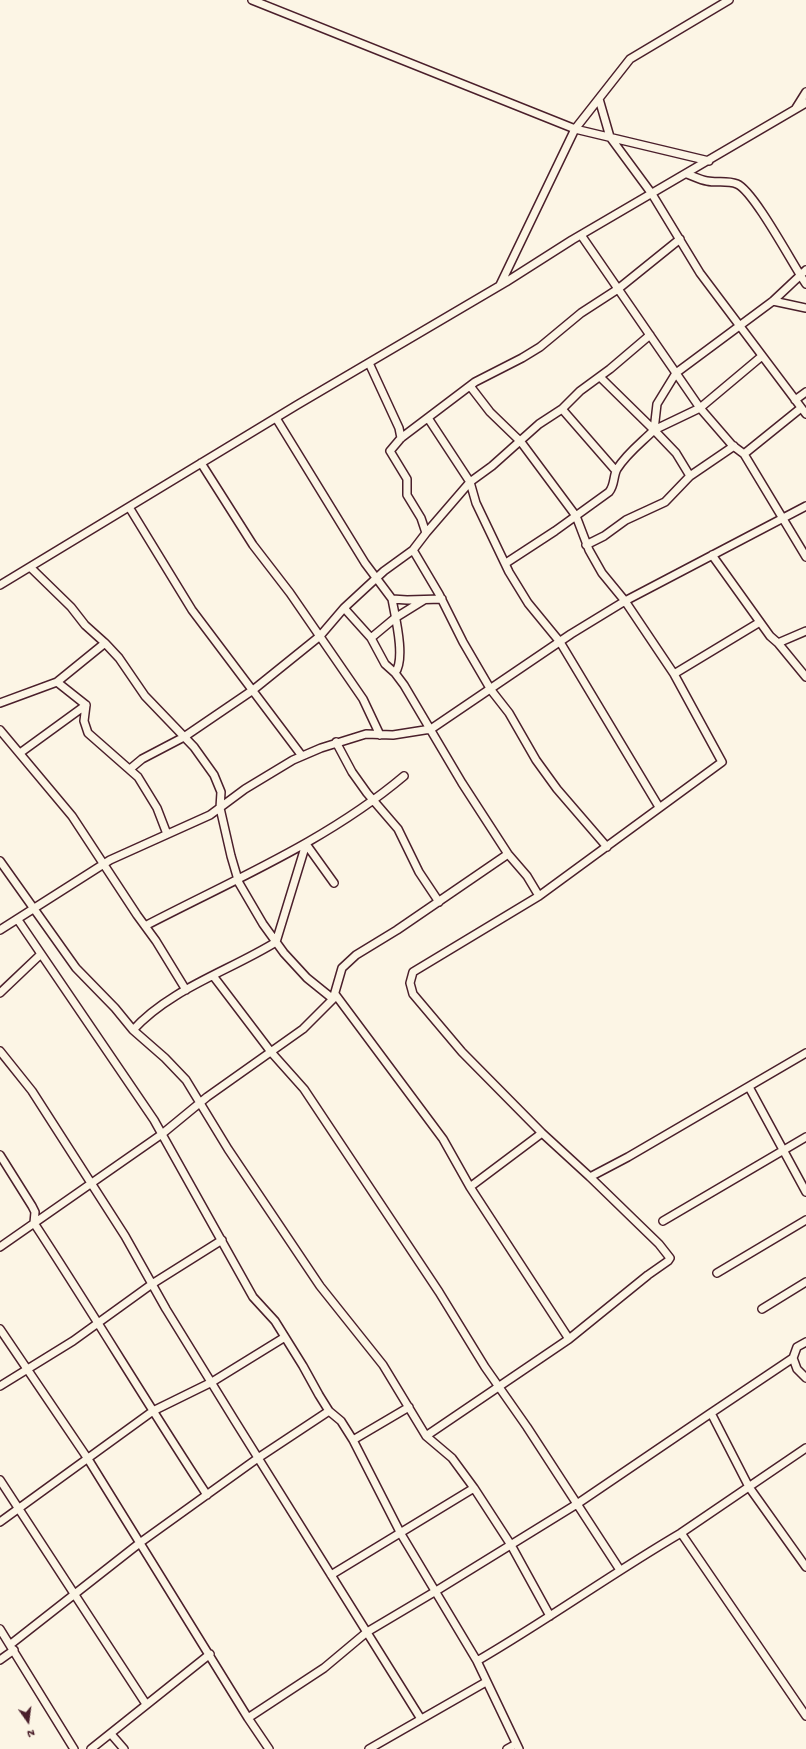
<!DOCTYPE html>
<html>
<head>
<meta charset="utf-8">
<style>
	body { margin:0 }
	#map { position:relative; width:806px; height:1749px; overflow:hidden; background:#fcf5e5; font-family:"Gochi Hand",sans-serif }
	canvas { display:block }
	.north { position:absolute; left:8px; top:1701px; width:40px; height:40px; -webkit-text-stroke:3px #fcf5e5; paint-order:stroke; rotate:166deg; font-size:11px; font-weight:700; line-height:16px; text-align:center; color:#4a1f2b }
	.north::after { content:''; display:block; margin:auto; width:14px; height:18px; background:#4a1f2b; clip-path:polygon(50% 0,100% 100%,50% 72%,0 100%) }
</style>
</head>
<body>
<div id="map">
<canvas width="806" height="1749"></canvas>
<div class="north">N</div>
</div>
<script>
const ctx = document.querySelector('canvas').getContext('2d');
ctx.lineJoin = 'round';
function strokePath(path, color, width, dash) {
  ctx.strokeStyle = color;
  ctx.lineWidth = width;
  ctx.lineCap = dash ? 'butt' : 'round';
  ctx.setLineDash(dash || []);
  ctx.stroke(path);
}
const street = new Path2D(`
	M252,0L575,129L709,161
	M599,99L610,137L652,194L700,273L806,414
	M796,108L806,92
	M687,174C693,176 700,180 707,181C717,183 727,180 737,184C754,191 793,265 806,284
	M581,235L700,408L732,445L744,454L806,557
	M500,285L575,129L630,59L729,0
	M773,301L806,308
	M650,335L610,369L580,391L562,409L539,424L492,466L470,482L476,503L509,572L528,603L560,642L659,807
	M369,363L399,428L401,438
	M600,377L654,430
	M795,400L806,392
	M562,409L616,471
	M276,418L365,563L392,599L407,600L442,599
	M744,454L801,408
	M201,463L253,545L290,593L363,699L380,735
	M690,476L676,453L654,430L700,408L762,356
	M129,507L192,610L302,756
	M426,533L470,482L428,418
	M586,545L604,536L626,520L665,502L690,476L734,446
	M712,555L770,636L778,643L806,631
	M506,563L555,531L609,492C615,485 613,476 617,469C627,453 641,443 654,430L657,404L676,373L773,301L806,270
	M30,567L71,607L85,625L105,643L119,658L145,696L194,747L214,775L221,792L220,808L231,856L239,883L263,924L284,953L307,978L333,999
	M0,585L297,405L506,282L572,240L806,103
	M392,599C395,616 406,659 395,673
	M344,608L371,638L385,664L395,673L404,685L462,783L508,854L527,876L539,896
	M371,638L395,618L424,600
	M778,643L806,677
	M674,674L760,622
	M0,703L57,682L105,643
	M86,705L84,721L88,733L138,777L157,808L167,834
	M0,730L72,816L137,915L156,941L186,990
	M336,742L352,772L367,793L398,829L419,872L439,902
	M20,753L86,705L57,682
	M130,769L142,759L184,737L253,690L320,636L344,608L384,571L413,550
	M306,844L334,883
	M607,847L557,789L536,760L509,713L491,690L463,642L439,594L413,550L426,533L421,518L407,495V479L390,451L401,438L475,382L522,358L540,347L581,313L618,289L680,239
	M0,861L76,968L115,1008L133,1030L165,1058L186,1080L228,1149L320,1286L383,1365L426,1436L452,1458L474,1488L511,1545L550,1616
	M18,920L154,1120L253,1297L275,1321L303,1366L319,1395L329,1411L341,1421L353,1440L401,1534L477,1661L519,1749
	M145,926C233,880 327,841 404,776
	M0,930L110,860L210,815L245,789L293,760L321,748L366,734L393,735L431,729L571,634L625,601L806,506
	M214,977L271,1052L304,1089L439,1292L485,1367L527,1427L620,1570
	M0,993L41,954
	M335,994L443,1139L470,1187L569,1339
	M133,1030C170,989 229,971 276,942L306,844
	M0,1051L32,1091L125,1236L166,1309L235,1421L421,1719
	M749,1087L806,1192
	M0,1155L32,1206L35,1212L34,1223C93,1313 148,1405 207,1495
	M590,1177L628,1157L806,1053
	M470,1187L542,1133
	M663,1221L806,1137
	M0,1247L162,1134L207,1097L303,1029L333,999L342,968L356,955L397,930L508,854
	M717,1273L806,1220
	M762,1309L806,1282
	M0,1329L88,1459L248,1718L269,1749
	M806,1342L797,1347L793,1358L797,1369L806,1378
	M793,1358L711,1413L749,1487L806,1567
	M0,1386L73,1341L152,1284L222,1240
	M426,1436L569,1339L648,1275L668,1261L670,1258L659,1244L590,1177L542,1133L462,1052L413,994L410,983L413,972L539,896L722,762L674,674L625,601L602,573L589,550L576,516L521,442L490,412L470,386
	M353,1440L409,1407
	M0,1480L146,1704
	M0,1522L153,1411L212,1382L285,1337
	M681,1533L806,1448
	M331,1575L474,1488
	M0,1629L74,1749
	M11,1644L141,1542L258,1458L329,1411
	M0,1660L14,1650
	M477,1661C546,1621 611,1574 681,1533L806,1716
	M248,1718L324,1668L367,1632L436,1591L577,1504L711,1413
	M111,1734L124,1749
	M91,1749L210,1654
	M369,1749L486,1682
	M507,1749L516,1744`);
strokePath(street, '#4a1f2b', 10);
strokePath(street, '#fcf5e5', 7);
</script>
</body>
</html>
